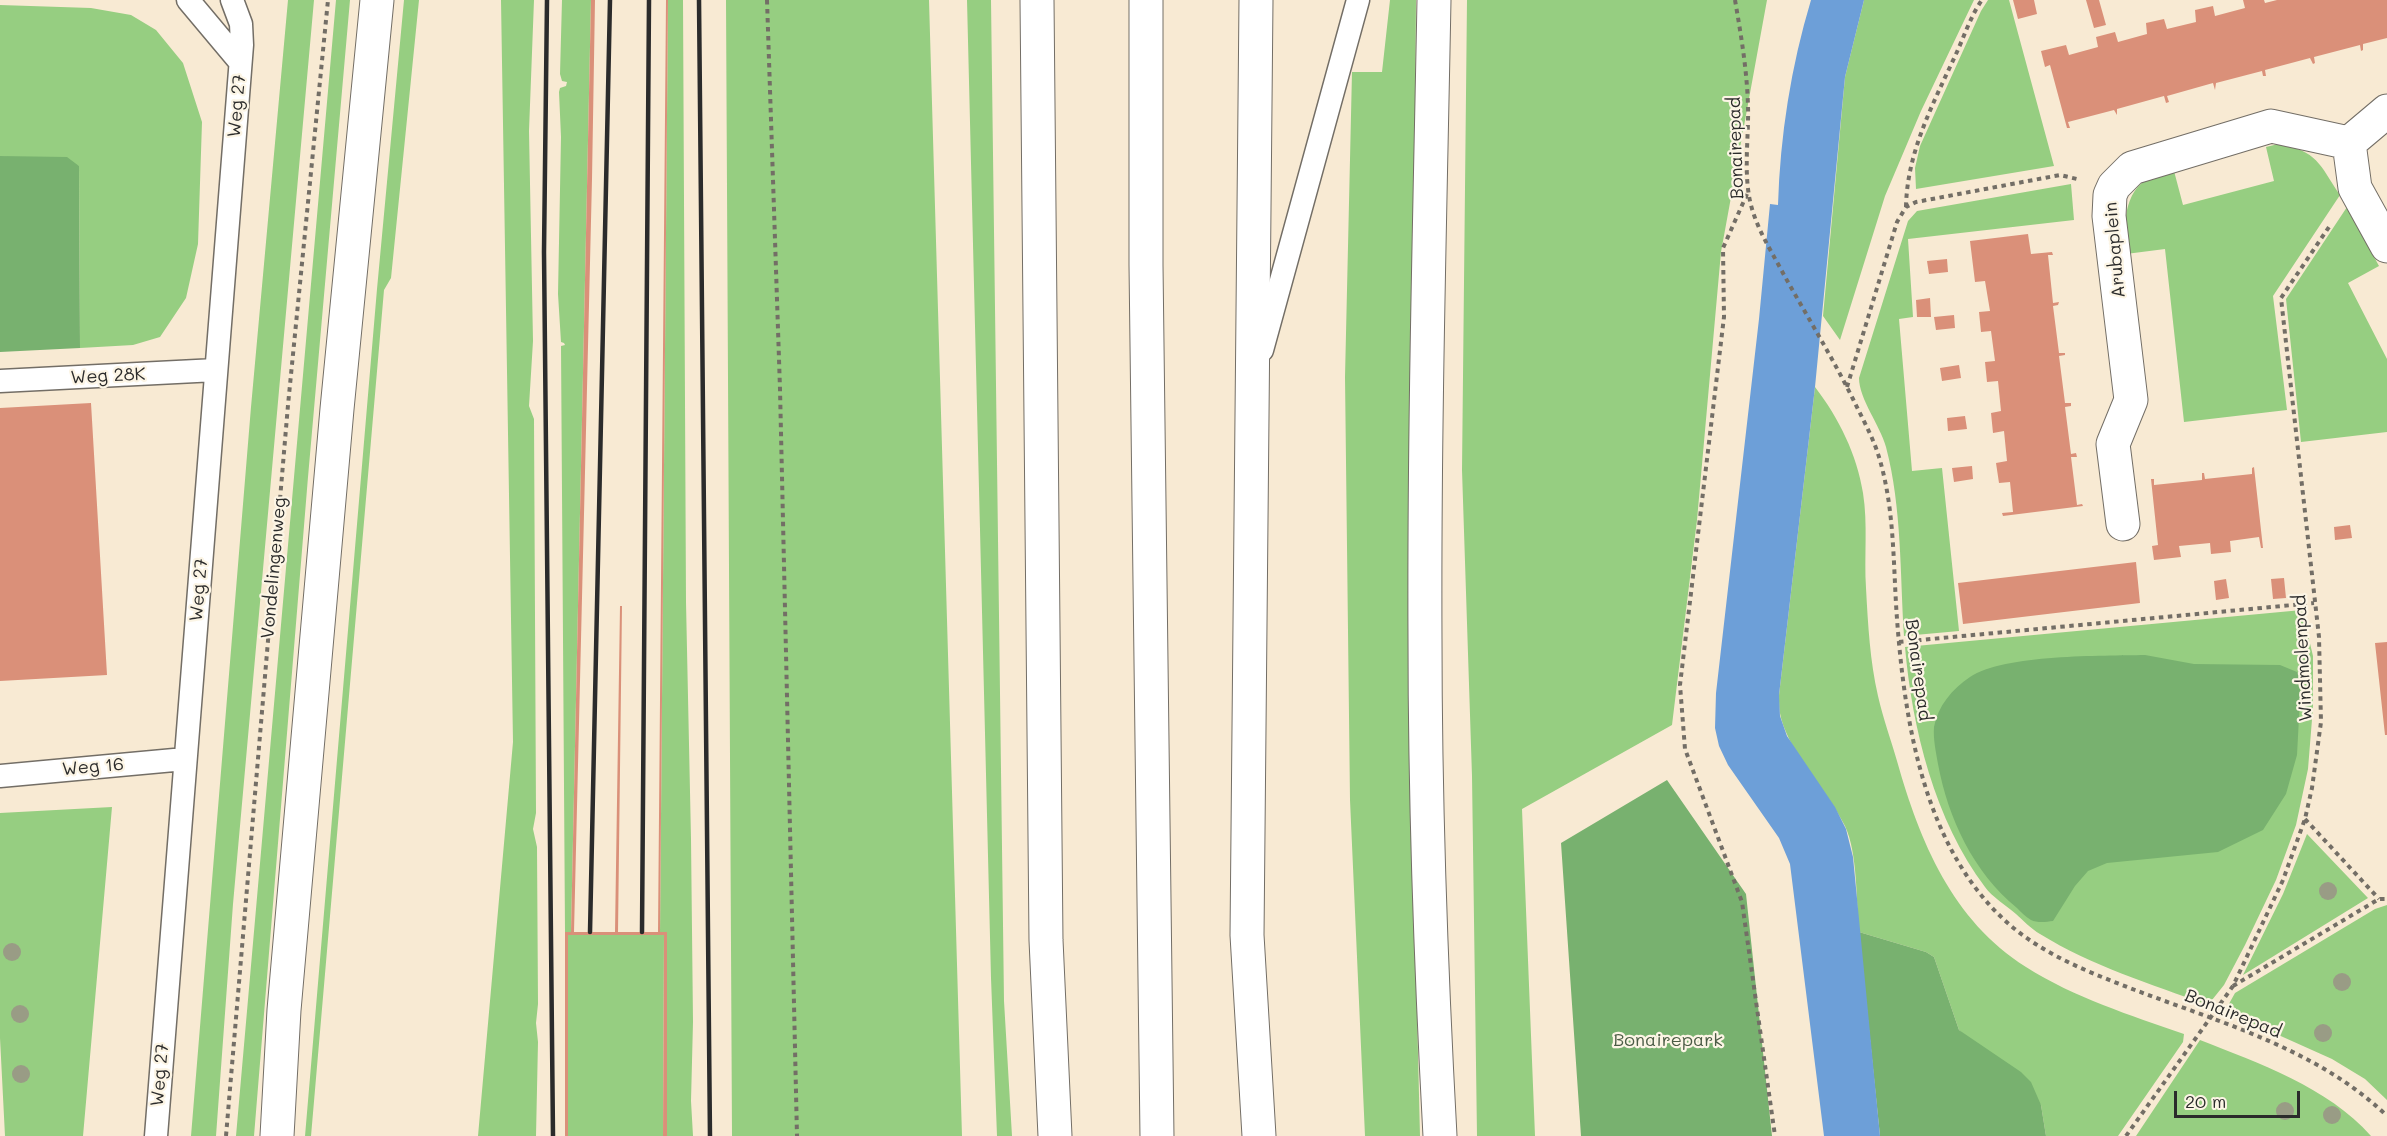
<!DOCTYPE html>
<html>
<head>
<meta charset="utf-8">
<style>
	body { margin:0 }
	#map { position:relative; width:2387px; height:1136px; overflow:hidden; background:#f8ead3; font-family:Mali,sans-serif }
	canvas { display:block }
	.scale { position:absolute; left:2174px; top:1091px; width:126px; height:27px; box-sizing:border-box; border:3px solid #2b2b2b; border-top:0; padding-left:8px; font-size:18px; line-height:21px; white-space:nowrap; color:#2b2b2b; -webkit-text-stroke:4px #fcf5e5; paint-order:stroke }
</style>
</head>
<body>
<div id="map">
<canvas width="2387" height="1136"></canvas>
<div class="scale">20 m</div>
</div>
<script>
const ctx = document.querySelector('canvas').getContext('2d');
ctx.lineJoin = 'round';
function fill(path, color) {
  ctx.fillStyle = color;
  ctx.fill(path, 'evenodd');
}
function strokePath(path, color, width, dash) {
  ctx.strokeStyle = color;
  ctx.lineWidth = width;
  ctx.lineCap = dash ? 'butt' : 'round';
  ctx.setLineDash(dash || []);
  ctx.stroke(path);
}
function write(font, color, halo, rows, align = 'center') {
  ctx.font = font + ' Mali,sans-serif';
  ctx.lineWidth = 4.5;
  ctx.setLineDash([]);
  ctx.textBaseline = 'middle';
  ctx.strokeStyle = halo;
  ctx.fillStyle = color;
  for (const [text, x, y, turn = 0] of rows) {
    ctx.save();
    ctx.translate(x, y);
    ctx.rotate((+turn || 0) * Math.PI / 180);
    ctx.textAlign = isNaN(turn) ? turn : align;
    if (halo) ctx.strokeText(text, 0, 0);
    ctx.fillText(text, 0, 0);
    ctx.restore();
  }
}
const green = new Path2D(`
	M288,0H314L233,904L216,1136H191L251,407Z
	M336,0H350L308,477L254,1136H236Z
	M404,0H419L391,278L384,290L311,1136H305L377,289Z
	M501,0H534L529,131L533,341L529,406L534,419L536,813L533,829L537,847L538,1004L536,1023L538,1042L536,1136H478L513,742Z
	M562,0H591L571,932H565L561,346L565,345L564,343L561,342L558,294L561,137L559,92L560,88L566,86L567,82L562,81L560,74Z
	M668,0H683L686,602L691,839L693,1022L691,1101L693,1136H667V932H660Z
	M726,0H929L962,1136H732Z
	M967,0H991L1004,1001L1012,1136H997L991,978Z
	M1390,0H1416L1410,724L1420,1136H1365L1350,800L1345,377L1352,72H1382Z
	M1467,0H1767L1721,252L1697,520L1672,725L1522,809L1535,1136H1477L1472,776L1462,470Z
	M1864,0H1974L1921,111L1885,196L1840,340L1823,316L1845,77Z
	M1988,0H2009L2054,166L1916,189L1915,168L1920,146L1981,11Z
	M0,5L91,8L131,15L156,30L183,63L202,122L198,244L186,298L160,337L133,345L80,348L79,166L0,156Z
	M2278,144C2318,151 2319,164 2340,195L2273,296L2287,410L2184,422L2165,249L2126,254C2124,228 2122,191 2151,177C2158,174 2167,173 2174,171L2183,205L2274,181L2266,147Z
	M2071,184L2074,220L1908,239L1913,317L1899,319L1912,471L1942,468L1959,631L1904,636C1900,574 1902,508 1886,447C1880,425 1859,399 1859,378L1908,221L1917,211Z
	M2347,207L2379,266L2348,283L2387,359V432L2301,442L2286,299Z
	M1815,387C1839,418 1857,455 1863,493C1868,524 1864,557 1866,588C1868,625 1870,661 1878,696C1883,718 1891,740 1897,761C1920,842 1952,920 2026,967C2075,998 2130,1015 2184,1034L2183,1042L2118,1136H2046L2041,1105L1959,1030L1934,957L1926,952L1859,932C1856,901 1858,854 1845,826C1827,789 1792,758 1781,718C1779,711 1779,703 1779,695Z
	M2302,610L2313,656V707L2308,769L2296,825L2276,880L2245,945L2224,985L2208,1005C2151,984 2092,966 2040,934C2031,929 2023,920 2016,914C2006,905 1992,897 1985,887C1935,821 1912,728 1905,647Z
	M112,807L83,1136H5L0,1038V813Z
	M2307,834L2368,898L2243,975L2283,894Z
	M2387,905V1100L2365,1079L2332,1059L2225,1011L2235,993L2375,909Z
	M568,935H664L663,1136H568Z
	M2200,1040C2258,1063 2328,1087 2371,1136H2136Z`);
const forest = new Path2D(`
	M0,156L67,157L79,166L80,348L0,352Z
	M2145,655L2194,664L2280,665L2297,672L2301,680L2297,755L2286,794L2263,830L2218,852L2107,863L2088,871L2075,886L2053,921C2046,922 2037,923 2031,920C2026,917 2021,912 2017,908C1973,872 1948,818 1938,764C1936,752 1933,739 1934,727C1938,706 1952,689 1970,677C2004,654 2103,656 2145,655Z
	M1667,780L1746,894L1772,1136H1581L1561,843Z
	M1859,932L1926,952L1934,957L1959,1030L2021,1072L2031,1082L2041,1105L2046,1136H1880Z`);
const water = new Path2D(`
	M1811,0H1864L1845,77L1815,387L1779,695L1780,716L1787,736L1835,807L1846,829L1853,857L1880,1136H1824L1790,864L1779,838L1728,765L1719,746L1715,728L1716,693L1759,319L1770,204L1778,205C1780,136 1791,66 1811,0Z`);
const building = new Path2D(`
	M591,0H595L592,179L574,932H615L620,606H622L618,932H658L666,0H668L660,932H667V1136H663L664,935H568V1136H565V932H571Z
	M2013,0H2034L2037,14L2018,19Z
	M2086,0H2099L2106,25L2094,28Z
	M2243,0H2264L2265,3L2277,0H2387V38L2363,44V50L2361,51L2360,45L2314,57L2315,63L2313,64L2310,58L2265,70L2266,76H2263L2262,71L2216,83L2215,90L2213,83L2167,96L2169,102L2166,103L2164,96L2117,109V115L2114,110L2068,122L2070,128H2067L2050,65L2045,67L2041,51L2066,45L2069,55L2098,47L2096,37L2115,32L2118,42L2147,34L2146,23L2164,19L2167,29L2196,22L2195,10L2213,6L2215,16L2245,8Z
	M2028,234L2031,254L2052,252L2053,255H2048L2053,303L2059,302L2058,305L2053,306L2059,353H2065V355L2059,356L2065,403H2071V406L2065,407L2071,454L2076,453L2077,457H2071L2077,505L2082,504L2083,506L2003,516L2002,513L2013,512L2010,482L1999,483L1996,463L2007,461L2004,431L1993,433L1991,413L2001,411L1998,381L1987,382L1985,362L1995,361L1991,331L1981,332L1979,312L1990,311L1985,281L1975,282L1970,241Z
	M1947,259L1948,272L1929,274L1927,261Z
	M1930,298L1931,317H1917L1916,300Z
	M1954,315L1955,328L1936,330L1934,317Z
	M1959,365L1961,378L1942,381L1940,368Z
	M91,403L107,675L0,681V408Z
	M1965,416L1967,429L1948,431L1947,418Z
	M1972,466L1973,479L1954,482L1952,468Z
	M2254,467L2263,548H2261L2259,537L2230,541L2231,552L2211,554L2210,543L2179,546L2181,557L2154,560L2152,546L2158,545L2151,479H2154V485L2202,480V473H2204L2205,479L2252,474V468Z
	M2350,525L2352,538L2335,540L2334,527Z
	M2136,562L2140,603L1963,624L1958,583Z
	M2284,578L2286,598L2273,599L2271,579Z
	M2226,579L2229,598L2216,600L2214,581Z
	M2387,642V735H2385L2375,643Z`);
const path = new Path2D(`
	M767,0L780,389L797,1136
	M1735,0C1741,35 1747,70 1748,106C1749,140 1742,179 1753,212C1760,234 1773,254 1784,275C1807,316 1832,357 1853,399C1862,418 1873,437 1879,457C1895,510 1893,565 1897,619C1905,726 1925,851 2010,925C2046,956 2091,973 2135,990C2222,1023 2319,1050 2387,1116
	M1747,194L1723,248L1724,317L1680,685L1685,749L1742,902L1775,1136
	M1906,207C1907,152 1933,104 1956,54C1964,37 1971,15 1982,0
	M1847,387L1897,222L1906,207L1916,202L2060,175L2077,179
	M1899,642L2314,603
	M2305,819L2379,899
	M2233,986L2379,899H2387
	M226,1136L288,405L328,0
	M2126,1136L2233,986L2283,880L2305,819L2312,788L2321,722L2319,637L2281,298L2331,224`);
const service = new Path2D(`
	M188,0L240,62
	M1262,350L1358,0
	M0,381L216,370
	M0,776L185,759
	M156,1136L242,45L241,24L232,0`);
const minor = new Path2D(`
	M2349,143L2387,111
	M2123,524L2113,444L2131,400L2109,216L2110,195L2114,186L2132,168L2271,126L2349,143L2355,188L2387,246`);
const tertiary = new Path2D(`
	M277,1136L284,1010L337,409L377,0`);
const motorway = new Path2D(`
	M1037,0L1046,940L1055,1136
	M1146,0V265L1157,1136
	M1256,0L1247,935L1259,1136
	M1434,0C1430,213 1424,426 1425,639C1425,805 1431,971 1440,1136`);
const rail = new Path2D(`
	M547,0L544,252L553,1136
	M699,0L710,1136
	M590,932L610,0
	M642,932L649,0`);
const trees = [
	[2328,891],
	[12,952],
	[2342,982],
	[20,1014],
	[2323,1033],
	[21,1074],
	[2285,1111],
	[2332,1115]
];
const streetNames = [
	["Weg 27",237,106,-85],
	["Bonairepad",1736,148,-92],
	["Arubaplein",2115,250,-95],
	["Weg 28K",108,376,-3],
	["Vondelingenweg",274,568,-85],
	["Weg 27",199,590,-85],
	["Windmolenpad",2303,658,-93],
	["Bonairepad",1918,670,82],
	["Weg 16",93,767,-5],
	["Bonairepad",2233,1014,22],
	["Weg 27",160,1075,-85]
];
const parkNames = [
	["Bonairepark",1668,1040]
];
fill(green, '#96ce81');
fill(forest, '#78b16f');
fill(water, '#6d9fd8');
fill(building, '#da9079');
strokePath(service, '#736e66', 25);
strokePath(minor, '#736e66', 35);
strokePath(tertiary, '#736e66', 35);
strokePath(motorway, '#736e66', 35);
strokePath(path, '#736e66', 4, [4.5, 4.5]);
strokePath(service, '#fff', 22);
strokePath(minor, '#fff', 33);
strokePath(tertiary, '#fff', 33);
strokePath(motorway, '#fff', 33);
strokePath(rail, '#2b2b2b', 4.5);
ctx.fillStyle = '#999c85';
for (const [x, y] of trees) {
  ctx.beginPath();
  ctx.arc(x, y, 9, 0, 2 * Math.PI);
  ctx.fill();
}
write('18px', '#2b2b2b', '#fcf5e5', streetNames);
write('18px', '#4b5c45', '#fcf5e5', parkNames);
</script>
</body>
</html>
